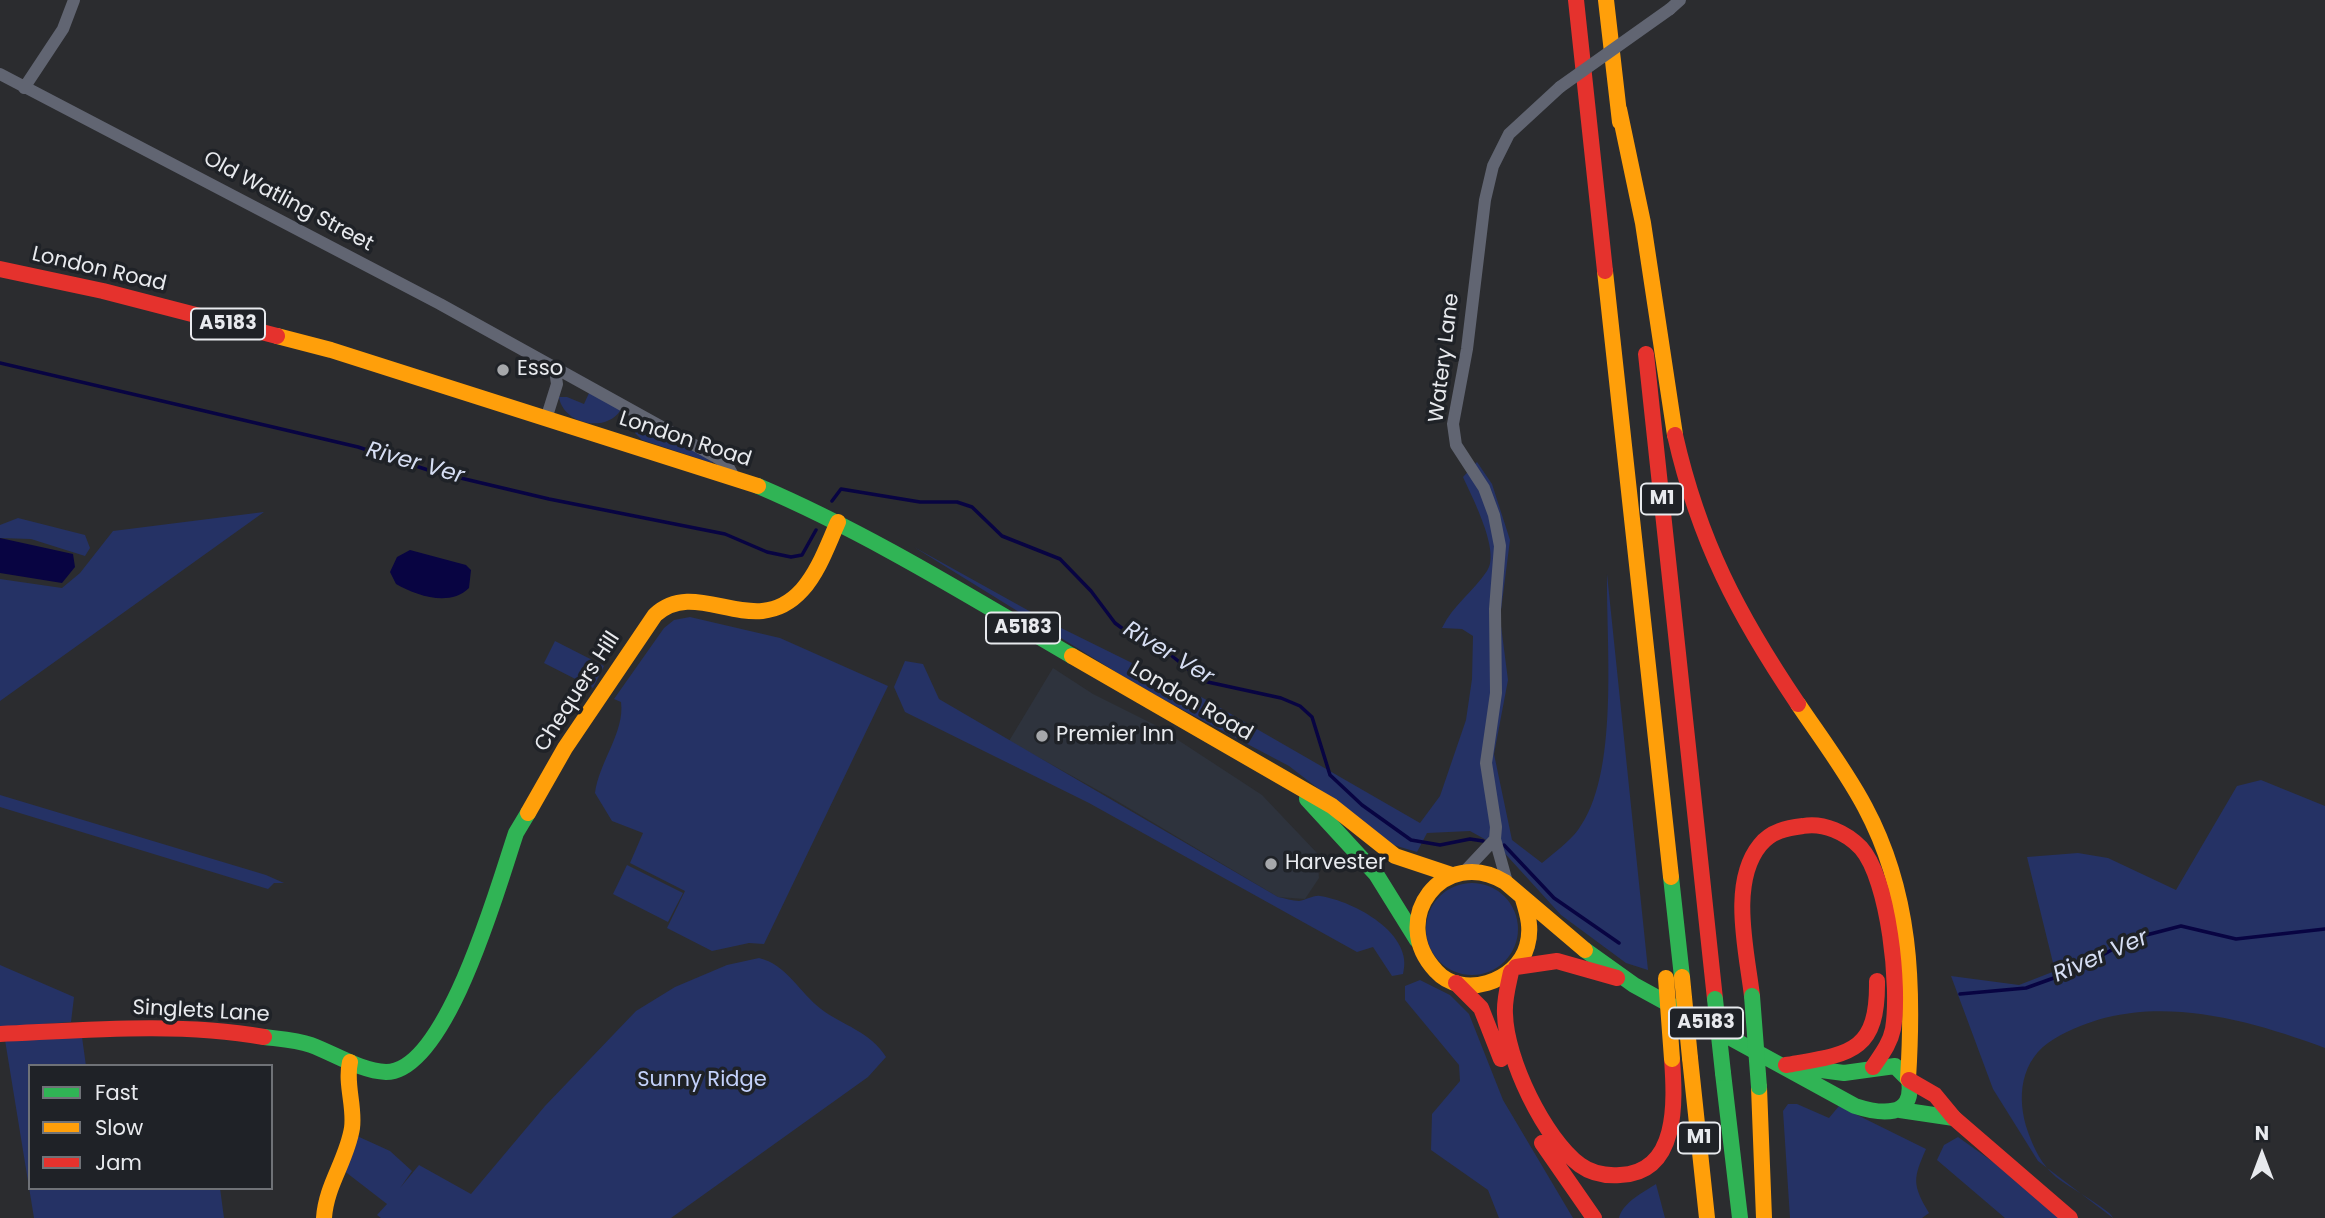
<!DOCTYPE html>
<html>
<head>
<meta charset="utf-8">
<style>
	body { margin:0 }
	#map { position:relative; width:2325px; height:1218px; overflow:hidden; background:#2b2c2f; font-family:Poppins,sans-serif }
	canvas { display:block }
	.legend { position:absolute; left:28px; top:1064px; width:245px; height:126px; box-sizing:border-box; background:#1f2227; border:2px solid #6f7277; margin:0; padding:9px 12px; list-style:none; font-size:21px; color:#e8eaee }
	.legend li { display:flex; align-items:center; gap:14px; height:35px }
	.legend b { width:35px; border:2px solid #6f7277 }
	.north { position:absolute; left:2227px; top:1120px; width:70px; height:70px; -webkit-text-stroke:5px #1f2227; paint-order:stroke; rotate:0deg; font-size:19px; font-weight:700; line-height:28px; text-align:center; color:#e8eaee }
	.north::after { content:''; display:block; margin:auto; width:24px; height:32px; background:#e8eaee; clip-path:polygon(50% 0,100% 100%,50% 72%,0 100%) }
</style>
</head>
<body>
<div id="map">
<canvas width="2325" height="1218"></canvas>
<ul class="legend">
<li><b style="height:9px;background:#30b455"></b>Fast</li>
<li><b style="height:9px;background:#ff9f0a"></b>Slow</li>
<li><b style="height:9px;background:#e5322d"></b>Jam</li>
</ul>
<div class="north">N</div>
</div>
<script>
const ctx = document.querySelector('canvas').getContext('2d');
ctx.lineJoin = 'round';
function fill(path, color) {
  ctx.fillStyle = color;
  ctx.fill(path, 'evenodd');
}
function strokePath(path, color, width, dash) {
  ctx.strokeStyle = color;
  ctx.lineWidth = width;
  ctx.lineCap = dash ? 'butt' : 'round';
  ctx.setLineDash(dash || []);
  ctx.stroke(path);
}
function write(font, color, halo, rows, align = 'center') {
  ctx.font = font + ' Poppins,sans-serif';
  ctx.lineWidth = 7;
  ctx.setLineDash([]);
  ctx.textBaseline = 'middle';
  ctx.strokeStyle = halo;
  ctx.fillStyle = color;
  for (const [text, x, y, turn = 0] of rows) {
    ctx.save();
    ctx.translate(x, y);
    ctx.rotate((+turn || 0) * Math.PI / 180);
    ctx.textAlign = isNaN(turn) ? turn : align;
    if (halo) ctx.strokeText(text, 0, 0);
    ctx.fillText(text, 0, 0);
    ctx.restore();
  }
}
const built = new Path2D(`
	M1053,668L1093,694L1155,725L1262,795L1317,853L1319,878L1305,899L1278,897L1112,798L1009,741Z`);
const green = new Path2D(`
	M589,393L619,407L620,411C605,433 563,424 559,397H567L584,404Z
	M635,417L713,459L712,463L642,440L635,433Z
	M1477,462L1492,484L1510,540L1500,618L1508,680L1494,754L1512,840L1542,863C1554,853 1569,842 1578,830C1620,775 1606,643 1607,574L1648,970L1626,963L1561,915L1499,847L1470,831L1427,833L1417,852L1390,844L1289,766L1145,690L914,547L1049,622L1203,698L1420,823L1440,796L1466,720L1472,679L1473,636L1462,629L1442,628C1453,605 1473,592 1487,571C1501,552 1472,497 1463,477Z
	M264,512L0,701V579L62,588L80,573L113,531Z
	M18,518L85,535L90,548L85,556L31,539L0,538V525Z
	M690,617L780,638L888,686L764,944L749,943L712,951L667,928L685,891L630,863L643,833L612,821L595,793C599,762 625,732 621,702L614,699L664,628L674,620Z
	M555,641L604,666L593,688L544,663Z
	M905,661L923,664L939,699L1278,897C1284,898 1293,901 1299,901C1307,900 1313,895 1320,896C1354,901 1415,934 1403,974L1392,976L1373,947L1357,952L1089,803L905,712L894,687Z
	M2261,780L2325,806V1048C2238,1016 2139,989 2054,1039C2020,1059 2016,1098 2028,1132C2034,1149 2042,1165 2056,1177C2068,1187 2111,1210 2113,1218L2038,1161L1993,1089L1951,976L2019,985L2055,971L2027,857L2078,853L2108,858L2176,890L2237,786Z
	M0,795L266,875L284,883H274L268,889L0,807Z
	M627,865L683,893L668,922L613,894Z
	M1426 929a46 46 0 1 1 92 0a46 46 0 1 1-92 0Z
	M759,958C786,964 800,993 821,1009C842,1025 871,1032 886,1057L868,1077L671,1218H381L377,1215L387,1204L343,1170L357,1136L390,1151L412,1171L400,1188L419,1165L471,1194L545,1106L636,1011L675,987L727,965Z
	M0,965L74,997L71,1022L0,1027Z
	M1420,980L1450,995L1469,1014L1503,1100L1573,1218H1499L1488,1190L1431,1150L1432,1114L1460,1081L1459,1065L1405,1000V986Z
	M82,1037L86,1066H30V1188H220L224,1218H34L5,1040Z
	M1788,1104H1797L1829,1118L1839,1106L1926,1149C1913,1179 1912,1184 1929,1213L1922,1218H1790L1783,1111Z
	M1958,1137L2010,1174L2063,1218H2005L1937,1160L1944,1145Z
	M1656,1184L1665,1218H1619C1623,1202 1644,1192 1656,1184Z`);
const water = new Path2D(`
	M0,538L73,554L75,567L62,583L0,573Z
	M410,550L466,565L471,570L469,588C450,607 417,596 396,584L390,572L397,557Z`);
const stream = new Path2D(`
	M0,363L358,447L431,471L549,499L725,534L767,552L791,557L802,555L816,530
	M832,501L841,489L920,502H957L972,507L1002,536L1060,559L1091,591L1115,623L1142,643L1167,652L1203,681L1281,698L1300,706L1312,717L1330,775L1362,805L1411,840L1440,845L1470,839L1483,841
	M1504,845L1554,898L1619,943
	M1960,994L2026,988L2076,970L2131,939L2181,926L2236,939L2325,929`);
const street = new Path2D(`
	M1670,9L1680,0
	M0,74L440,304L716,457L726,463L734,477
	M24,88L63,29L74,0
	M547,416L557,384L555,370
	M1464,872L1495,839
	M1507,882L1495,839L1496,827L1486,763L1496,693L1495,609L1500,546L1494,515L1484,488L1456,445L1453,424L1467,349L1485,200L1493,166L1509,134L1560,87`);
const fast = new Path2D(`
	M758,486C868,533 969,596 1072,656
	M1307,799L1376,874L1417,940
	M1671,877L1682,977
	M1585,950L1634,985L1855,1106C1880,1114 1915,1119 1909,1080L1895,1066L1844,1073L1791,1066
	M264,1037C280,1039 297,1040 311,1045C335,1054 361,1071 386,1072C447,1072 499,883 516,833L528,813
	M1723,1073L1740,1218
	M1900,1110L1954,1118`);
const slow = new Path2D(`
	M1606,0L1620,122
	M1619,109L1643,223L1675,435
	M1605,271L1671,877
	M277,336L331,350L758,486
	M1072,656L1332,806L1395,856L1452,875
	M1798,704C1821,738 1846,771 1865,807C1911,893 1914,984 1908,1079
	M528,813L565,748L655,615C698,575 754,643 802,590C819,571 828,544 838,522
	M1523,899C1528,915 1532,929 1527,946C1517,982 1462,1000 1436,971C1387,919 1444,845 1505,882L1585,950
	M1690,1058L1707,1218
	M1759,1087L1764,1218
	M324,1218C326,1185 347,1160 352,1128C355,1106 345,1084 350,1062`);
const jam = new Path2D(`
	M1576,0L1605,271
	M0,269L103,291L277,336
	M1646,354L1715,999
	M1675,435C1699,541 1738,615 1798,704
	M1516,967L1557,961L1617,978
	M1511,972C1508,986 1504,1000 1505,1014C1506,1059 1544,1138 1580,1165C1591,1173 1606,1176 1620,1175C1679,1173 1675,1101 1672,1059
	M1456,983L1481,1008L1501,1059
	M1752,996C1747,952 1729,883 1760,845C1771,831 1787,828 1803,826C1823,822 1847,833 1861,848C1889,880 1900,988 1893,1029C1890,1044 1881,1055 1873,1067
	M0,1034C88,1030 177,1022 264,1037
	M1786,1065C1849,1054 1878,1054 1877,981
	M1909,1080L1935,1095L1954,1118L2070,1218
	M1542,1143L1594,1218`);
const streetBridge = new Path2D(`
	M1560,87L1670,9`);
const fastBridge = new Path2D(`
	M1752,996L1759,1087
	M1715,999L1723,1073`);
const slowBridge = new Path2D(`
	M1682,977L1690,1058
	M1666,978L1672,1059`);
const markers = [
	[503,370,7,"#a6a8ab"],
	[1042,736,7,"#a6a8ab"],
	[1271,864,7,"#a6a8ab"]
];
const shields = [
	[228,324,74],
	[1662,499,42],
	[1023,628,74],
	[1706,1023,74],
	[1699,1138,42]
];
const shieldNames = [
	["A5183",228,324],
	["M1",1662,499],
	["A5183",1023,628],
	["A5183",1706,1023],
	["M1",1699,1138]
];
const streetNames = [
	["Old Watling Street",288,202,28],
	["London Road",99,270,13],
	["Watery Lane",1445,358,-83],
	["London Road",685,440,18],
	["Chequers Hill",578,692,-57],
	["London Road",1191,702,30],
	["Singlets Lane",201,1012,3]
];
const poiNames = [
	["Esso",517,370],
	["Premier Inn",1056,736],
	["Harvester",1285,864]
];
const parkNames = [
	["Sunny Ridge",702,1081]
];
const waterNames = [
	["River Ver",415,464,16],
	["River Ver",1168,654,31],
	["River Ver",2101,957,-23]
];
fill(built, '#2e333d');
fill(green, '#253265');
fill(water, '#080442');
strokePath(stream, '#080442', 3.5);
strokePath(street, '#616572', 12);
strokePath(fast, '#30b455', 16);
strokePath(slow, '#ff9f0a', 16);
strokePath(jam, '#e5322d', 16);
strokePath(streetBridge, '#616572', 12);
strokePath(fastBridge, '#30b455', 16);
strokePath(slowBridge, '#ff9f0a', 16);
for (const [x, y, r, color] of markers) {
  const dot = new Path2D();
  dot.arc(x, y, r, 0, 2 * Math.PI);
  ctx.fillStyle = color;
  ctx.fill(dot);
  strokePath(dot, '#1f2227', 2.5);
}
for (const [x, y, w] of shields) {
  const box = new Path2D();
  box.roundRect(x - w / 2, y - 15.5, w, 31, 5);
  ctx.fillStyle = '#1f2227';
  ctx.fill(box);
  strokePath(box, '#e8eaee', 2);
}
write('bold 19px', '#e8eaee', null, shieldNames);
write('21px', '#e8eaee', '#1f2227', streetNames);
write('21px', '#e8eaee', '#1f2227', poiNames, 'left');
write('21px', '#c3d1fb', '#1f2227', parkNames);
write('italic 23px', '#d6def3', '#1f2227', waterNames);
</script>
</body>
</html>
